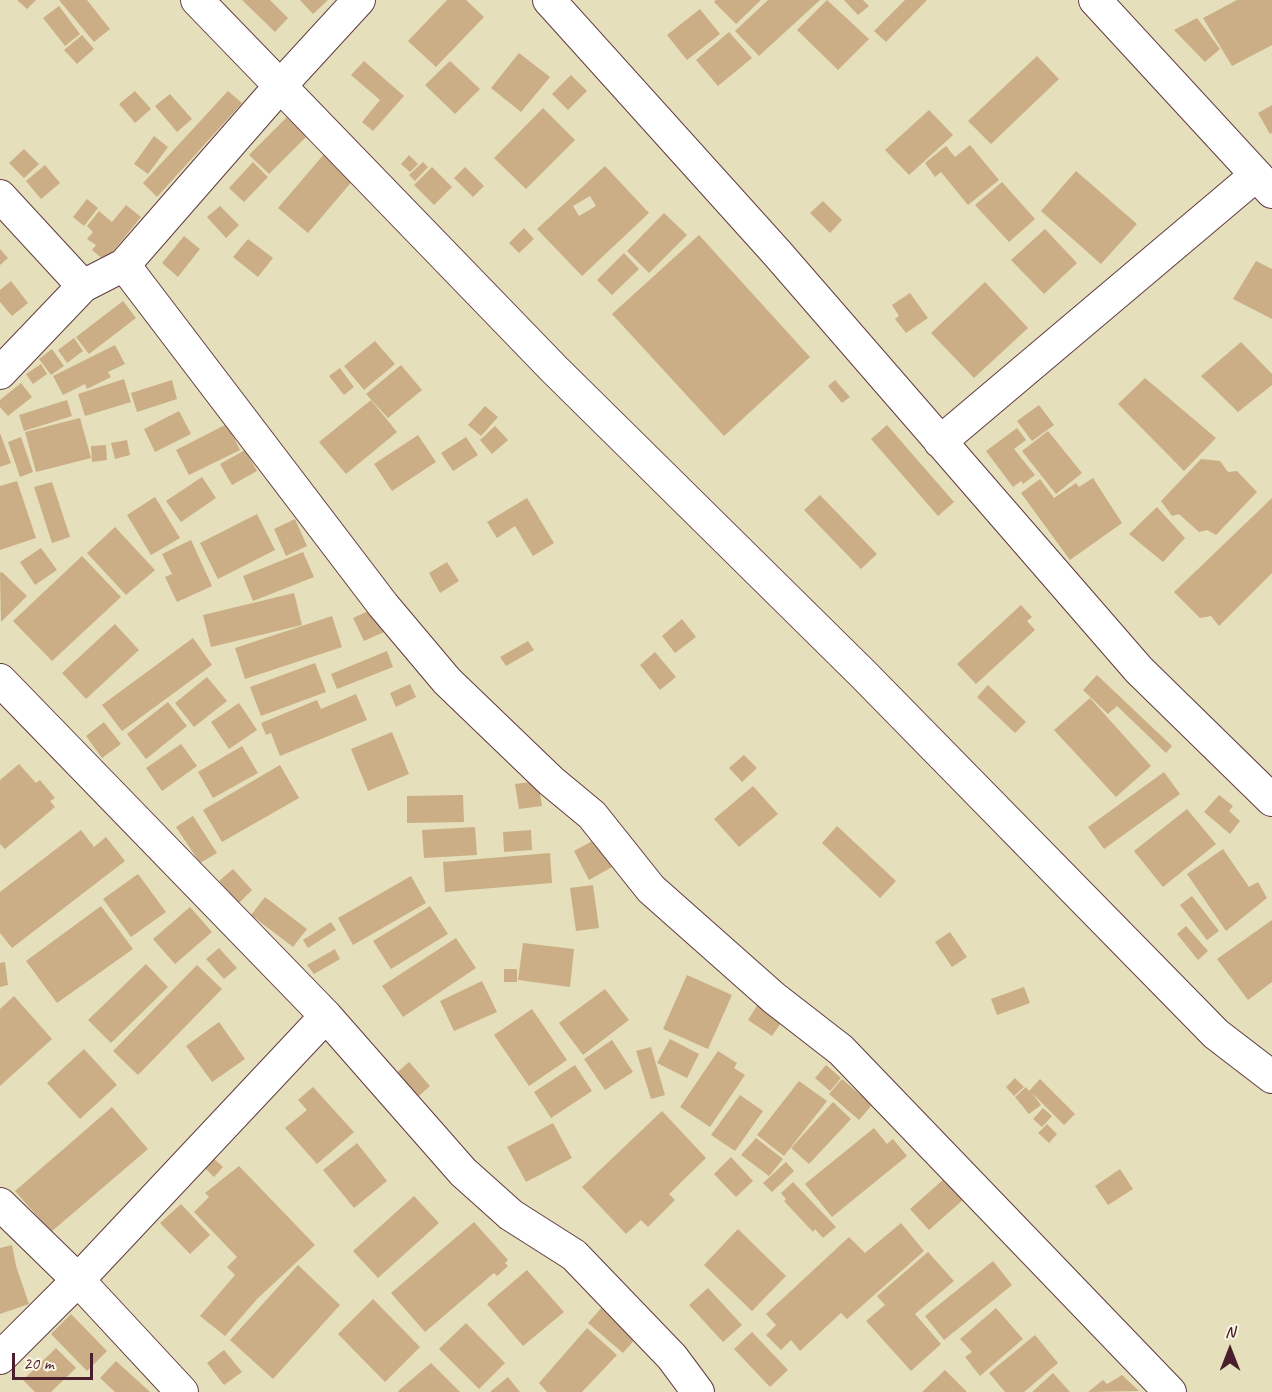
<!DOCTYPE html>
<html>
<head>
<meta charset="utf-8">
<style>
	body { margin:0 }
	#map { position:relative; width:1272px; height:1392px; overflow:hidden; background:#e5dfbb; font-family:Caveat,sans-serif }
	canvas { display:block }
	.north { position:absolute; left:1200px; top:1320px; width:60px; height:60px; -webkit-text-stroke:4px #fcf5e5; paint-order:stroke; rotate:0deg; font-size:16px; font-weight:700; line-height:24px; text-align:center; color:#4a1f2b }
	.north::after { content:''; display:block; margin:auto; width:21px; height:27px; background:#4a1f2b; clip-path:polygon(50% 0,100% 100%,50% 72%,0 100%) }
	.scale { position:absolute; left:12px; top:1353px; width:81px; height:27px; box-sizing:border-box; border:3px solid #4a1f2b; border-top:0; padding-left:8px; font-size:18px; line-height:21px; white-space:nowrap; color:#4a1f2b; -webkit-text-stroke:4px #fcf5e5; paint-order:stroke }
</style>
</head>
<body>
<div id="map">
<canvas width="1272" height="1392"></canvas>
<div class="north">N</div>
<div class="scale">20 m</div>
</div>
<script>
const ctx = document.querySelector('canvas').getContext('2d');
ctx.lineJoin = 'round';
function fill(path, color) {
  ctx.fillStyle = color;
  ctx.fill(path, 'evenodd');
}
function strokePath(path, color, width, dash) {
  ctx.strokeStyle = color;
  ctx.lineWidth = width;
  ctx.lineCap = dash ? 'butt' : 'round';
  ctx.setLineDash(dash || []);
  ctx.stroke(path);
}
const building = new Path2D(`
	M17,0H36L27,9Z
	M59,0H87L110,29L94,42Z
	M242,0H270L288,18L275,32Z
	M300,0H328L313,14Z
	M447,0H466L484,17L436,67L408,41Z
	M716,0H761L736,24L714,2Z
	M768,0H820L759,56L735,31Z
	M827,0L869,39L838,70L797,30Z
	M844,0H863L869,6L858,15Z
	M905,0H927L886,42L874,31Z
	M1237,0H1272V45L1232,66L1203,18Z
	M59,6L80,34L65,46L43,18Z
	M700,9L720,34L687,60L667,35Z
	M1197,18L1220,49L1205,62L1174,30Z
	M729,32L752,58L718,86L696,60Z
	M82,35L94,49L77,64L64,50Z
	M519,53L550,77L521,112L491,88Z
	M1037,56L1059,79L991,144L968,121Z
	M364,61L404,96L373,131L362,122L380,100L351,75Z
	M450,61L480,89L455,114L425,85Z
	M571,75L587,91L568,110L552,94Z
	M135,91L151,109L135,123L119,104Z
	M228,91L242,103L157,197L143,183Z
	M170,94L192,119L177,132L155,106Z
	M1272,105V133L1270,134L1258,113Z
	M543,108L575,140L526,189L494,158Z
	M929,110L953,135L909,175L885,150Z
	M291,113L311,132L269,174L249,155Z
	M154,136L168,147L148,174L134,164Z
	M970,145L999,180L968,205L941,172L935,177L925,163L946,146L955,157Z
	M24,149L39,164L24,178L9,163Z
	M325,153L355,178L308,233L278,208Z
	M409,155L418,164L410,172L401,164Z
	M253,162L268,177L244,202L229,188Z
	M423,162L428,167L415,181L409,175Z
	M45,165L60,183L41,199L26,181Z
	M605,166L649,213L582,276L537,229ZM590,196L596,206L579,216L573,206Z
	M432,167L452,187L434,205L414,185Z
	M465,167L484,186L473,197L454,178Z
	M1076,171L1137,224L1101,264L1041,211Z
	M1002,182L1035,219L1009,242L975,205Z
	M87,199L98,208L84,226L73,217Z
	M823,201L842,220L830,233L810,213Z
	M126,205L141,217L105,261L92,250L96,245L87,239L93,232L87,226L99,211L112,222Z
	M220,206L239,225L226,238L207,217Z
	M664,213L687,235L649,273L627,251Z
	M524,228L534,239L519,253L509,243Z
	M1045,229L1077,263L1044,294L1011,260Z
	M699,235L810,357L724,436L612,314Z
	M184,236L200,249L178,277L162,263Z
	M248,239L273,258L258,277L233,257Z
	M0,249L8,258L0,265Z
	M624,253L639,269L612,295L597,280Z
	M1256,261L1272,269V319L1233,299Z
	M11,281L28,303L12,316L0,302V290Z
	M985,282L1028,328L974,378L931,333Z
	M910,293L928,318L906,333L895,319L899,316L892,305Z
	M123,301L136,318L89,354L76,337Z
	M74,338L83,351L67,363L58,350Z
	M375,341L395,364L364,390L344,366Z
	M1241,342L1272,374V385L1238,412L1201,376Z
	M115,345L125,364L108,372L111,377L87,389L85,384L63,395L53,376Z
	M52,349L64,366L51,375L39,359Z
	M41,364L47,374L33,384L26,374Z
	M401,365L422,390L388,418L366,394Z
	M340,368L354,387L344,395L329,376Z
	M1145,378L1216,438L1184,471L1118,404Z
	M124,379L131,402L85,416L78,394Z
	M172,380L177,399L137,412L131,393Z
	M835,380L850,397L842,403L828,386Z
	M21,383L32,397L8,416L0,407V400Z
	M67,400L72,416L24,431L19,415Z
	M371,400L397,432L346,474L319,442Z
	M1039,405L1054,425L1032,441L1017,421Z
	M485,406L498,417L481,436L468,425Z
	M179,411L191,434L155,452L144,429Z
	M80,418L91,458L36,472L25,432Z
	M227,424L240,450L189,475L176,450Z
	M887,425L954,502L938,516L871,439Z
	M495,426L508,440L492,454L480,440Z
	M1017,428L1026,440L1014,449L1035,475L1023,484L1021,481L1013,487L986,451Z
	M1048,431L1082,473L1056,494L1022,451Z
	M0,433L11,463L0,467Z
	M418,435L436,462L392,491L374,464Z
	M21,437L33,472L20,477L8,442Z
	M466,437L478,455L453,471L441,453Z
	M127,440L130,455L115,459L111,443Z
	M106,445L107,460L92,462L91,446Z
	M245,450L257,471L232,485L220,464Z
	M1201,459L1220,461L1228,472L1237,471L1257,492L1216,535L1207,530L1199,532L1179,514L1172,516L1161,501Z
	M202,477L216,498L181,522L166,501Z
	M1093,478L1122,523L1070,560L1021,493L1040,479L1054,498L1076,483L1079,487Z
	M17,481L36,538L0,550V486Z
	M52,482L70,537L52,543L34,487Z
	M820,495L877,554L861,569L804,510Z
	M155,497L180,538L151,555L127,515Z
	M527,498L554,543L533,556L515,526L497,538L487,522Z
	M1272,498V573L1219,626L1211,616L1200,618L1174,592Z
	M1157,507L1185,538L1163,562L1129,534Z
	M257,514L275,550L218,579L200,543Z
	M295,519L307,546L286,556L274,529Z
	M115,527L155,570L126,595L87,553Z
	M191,540L212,586L177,602L165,577L172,574L162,554Z
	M41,548L57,570L35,585L20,562Z
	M303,552L314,577L253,601L243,576Z
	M82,556L121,597L52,661L13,621Z
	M447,562L459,581L440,593L429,573Z
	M2,572L27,596L1,622L0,573Z
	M294,593L302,625L211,647L203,615Z
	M1021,605L1032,617L1027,621L1035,630L976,684L957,664Z
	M373,609L384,632L364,641L353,618Z
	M332,616L342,647L245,679L235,648Z
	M682,619L696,637L675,653L662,636Z
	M115,624L139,650L86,699L62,673Z
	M193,638L212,665L122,731L102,705Z
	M528,641L534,650L506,666L500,657Z
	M387,651L393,667L337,689L331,674Z
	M655,652L676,677L660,690L640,665Z
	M315,663L326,692L261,716L250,687Z
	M1097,675L1172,746L1166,753L1117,706L1108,714L1083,690Z
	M207,677L227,701L194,727L175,703Z
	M410,684L416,697L396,707L390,693Z
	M988,685L1026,722L1015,733L977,697Z
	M356,694L367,720L280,756L271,733L266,735L261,723L317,700L321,709Z
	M1090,698L1151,766L1116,797L1054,730Z
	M168,702L187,726L146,759L127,734Z
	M239,703L257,730L229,749L211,722Z
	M104,722L121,744L102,758L86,736Z
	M392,732L409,774L368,791L351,749Z
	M181,744L197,766L162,791L146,768Z
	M242,746L258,773L213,798L198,772Z
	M744,755L757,768L742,782L729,768Z
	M19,764L36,783L40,780L55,798L50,801L55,807L5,849L0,844V780Z
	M280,765L299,798L222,842L203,810Z
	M1164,772L1180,794L1104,849L1088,827Z
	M538,781L542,806L519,809L515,784Z
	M753,786L778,814L739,847L714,819Z
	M463,795L464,822L407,823V796Z
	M1219,795L1233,806L1229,811L1240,821L1230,834L1204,812Z
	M1187,809L1216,844L1163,887L1134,851Z
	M193,816L217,853L200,863L176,827Z
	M837,826L896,881L880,898L822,843Z
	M475,827L477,855L424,858L422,830Z
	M81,830L94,847L106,837L125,861L12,948L0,933V892Z
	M531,830L532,850L504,852L503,832Z
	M596,839L612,867L589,880L574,851Z
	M1223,849L1249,887L1258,882L1267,898L1226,931L1187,874Z
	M550,853L552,883L445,892L443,862Z
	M233,869L252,890L239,903L219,881Z
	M138,874L166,912L131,937L103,899Z
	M411,876L426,903L353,945L338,918Z
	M593,885L599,928L576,931L570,888Z
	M1192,896L1219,931L1207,940L1180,905Z
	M265,897L307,929L293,947L251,915Z
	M101,906L133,949L57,1003L26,961Z
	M430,906L448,934L391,969L373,941Z
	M190,907L212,932L175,964L153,939Z
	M1272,920V982L1248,1000L1217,959Z
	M331,922L336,930L308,948L303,940Z
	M1186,926L1208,951L1198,960L1177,934Z
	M950,932L967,957L952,967L935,942Z
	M456,938L476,968L403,1017L382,986Z
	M523,943L574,949L570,987L518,980Z
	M219,948L237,968L224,979L206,959Z
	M335,949L340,959L314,974L307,965Z
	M5,962L8,985L0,987V963Z
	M146,964L168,987L111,1043L88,1020Z
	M197,965L222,989L138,1075L113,1051Z
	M504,969H517V982H504Z
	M687,975L732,995L708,1049L663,1029Z
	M482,981L497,1012L454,1031L440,1001Z
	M1024,987L1030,1003L997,1015L991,999Z
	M605,989L629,1020L583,1055L559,1023Z
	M14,996L52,1039L0,1086V1009Z
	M760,1001L785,1017L772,1036L748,1020Z
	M532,1009L567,1060L529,1086L494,1035Z
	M219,1022L245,1059L212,1082L186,1046Z
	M670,1039L699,1054L687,1078L657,1063Z
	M612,1040L633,1072L605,1090L584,1059Z
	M651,1047L665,1095L651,1099L636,1051Z
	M84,1049L117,1085L80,1119L47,1083Z
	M718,1051L737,1063L734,1068L745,1075L710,1127L680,1107Z
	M409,1062L430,1086L413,1101L392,1077Z
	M575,1065L592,1091L551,1118L534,1092Z
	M826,1065L841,1078L830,1091L815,1078Z
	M1015,1078L1024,1087L1014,1096L1006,1087Z
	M842,1079L872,1105L859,1120L829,1094Z
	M1040,1079L1075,1114L1064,1125L1032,1093L1041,1105L1029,1114L1015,1097L1026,1087L1029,1091Z
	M799,1081L827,1101L784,1156L757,1135Z
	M313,1087L354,1132L317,1164L285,1128L307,1110L298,1100Z
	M740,1095L763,1111L735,1151L711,1135Z
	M833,1102L851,1119L809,1164L791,1148Z
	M112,1107L148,1149L51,1232L15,1191Z
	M1043,1108L1052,1116L1042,1127L1033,1119Z
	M662,1111L706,1158L669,1194L675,1200L648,1227L641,1220L626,1234L582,1187Z
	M553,1123L572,1158L526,1182L507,1147Z
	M1047,1124L1057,1134L1049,1143L1038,1133Z
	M874,1128L887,1144L893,1139L907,1156L832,1217L805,1184Z
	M756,1138L783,1159L769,1176L741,1155Z
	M357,1143L387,1181L354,1208L323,1170Z
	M212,1157L223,1167L214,1177L203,1166Z
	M731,1157L753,1181L736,1197L714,1174Z
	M786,1162L794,1171L772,1192L763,1183Z
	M239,1166L315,1245L257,1299L225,1336L200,1316L235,1275L227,1267L237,1257L194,1212L209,1197L205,1193Z
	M1120,1169L1133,1189L1108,1205L1095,1186Z
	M945,1178L964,1199L929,1230L910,1209Z
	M793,1182L836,1227L823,1238L815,1229L813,1232L784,1201L786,1199L781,1193Z
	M414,1196L439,1223L378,1278L353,1251Z
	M181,1204L210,1235L190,1254L160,1223Z
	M474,1222L508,1260L505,1263L508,1266L497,1276L494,1273L425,1332L391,1293Z
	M901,1223L924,1251L847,1319L841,1313L800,1351L791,1340L781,1350L766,1335L776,1325L766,1314L849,1237L865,1253Z
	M738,1229L786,1276L752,1311L704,1265Z
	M12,1245L16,1266L29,1304L0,1314V1248Z
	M928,1252L954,1281L915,1314L941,1344L911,1371L866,1321L885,1305L877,1296Z
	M993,1261L1012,1285L944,1340L925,1316Z
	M298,1265L340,1305L273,1379L230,1340Z
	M527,1270L564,1312L523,1346L487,1304Z
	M708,1288L742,1325L723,1342L689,1305Z
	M373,1299L420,1347L385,1382L338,1334Z
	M603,1306L638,1336L623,1353L588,1323Z
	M996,1308L1023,1339L980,1376L965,1357L972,1352L960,1339Z
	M71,1314L107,1351L87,1371L51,1334Z
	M466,1323L505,1363L479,1389L439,1349Z
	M587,1328L617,1355L582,1392H547L539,1383Z
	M752,1332L788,1370L770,1387L734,1349Z
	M1035,1335L1058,1363L1024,1392H1005L989,1373Z
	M56,1348L76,1368L51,1392H35L23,1380Z
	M224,1350L242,1372L224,1385L207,1363Z
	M116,1361L150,1392H115L100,1378Z
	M431,1363L460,1392H399L398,1391Z
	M945,1370L967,1392H922Z
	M1053,1373L1070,1392H1032Z
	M1122,1375L1139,1391L1088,1392L1103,1380L1107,1384Z
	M508,1377L520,1392H490Z`);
const minor = new Path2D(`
	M197,0L554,369L863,674L1216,1034L1272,1077
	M549,0L777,253L1139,670L1272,800
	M1095,0L1272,192
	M0,196L83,286
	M124,265L383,605L447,681L551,781L592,815L651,889L774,998L841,1050L1170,1392
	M0,373L83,286L124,265L281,85L359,0
	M940,442L1255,176
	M0,680L326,1016L463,1172L511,1215L574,1255L672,1357L698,1392
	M0,1204L78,1280L182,1392
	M0,1358L78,1280L326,1016`);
fill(building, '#cbae86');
strokePath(minor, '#613c41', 34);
strokePath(minor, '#fff', 32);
</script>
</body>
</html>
